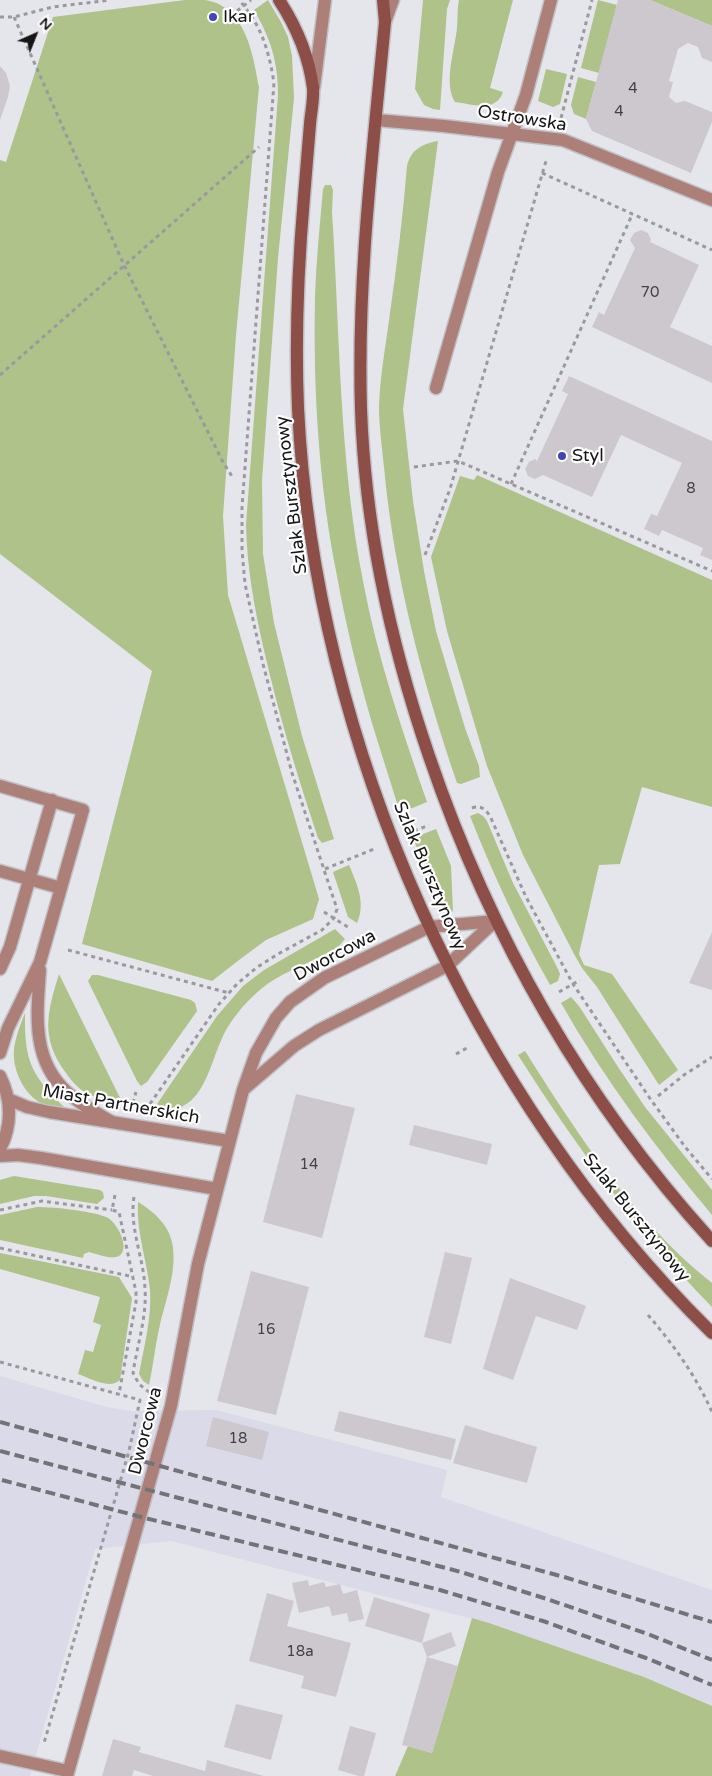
<!DOCTYPE html>
<html>
<head>
<meta charset="utf-8">
<style>
	body { margin:0 }
	#map { position:relative; width:712px; height:1776px; overflow:hidden; background:#e5e5ec; font-family:"Varela Round",sans-serif }
	canvas { display:block }
	.north { position:absolute; left:10px; top:10px; width:50px; height:50px; -webkit-text-stroke:4px #fff; paint-order:stroke; rotate:44deg; font-size:14px; font-weight:700; line-height:20px; text-align:center; color:#161618 }
	.north::after { content:''; display:block; margin:auto; width:18px; height:22px; background:#161618; clip-path:polygon(50% 0,100% 100%,50% 72%,0 100%) }
</style>
</head>
<body>
<div id="map">
<canvas width="712" height="1776"></canvas>
<div class="north">N</div>
</div>
<script>
const ctx = document.querySelector('canvas').getContext('2d');
ctx.lineJoin = 'round';
function fill(path, color) {
  ctx.fillStyle = color;
  ctx.fill(path, 'evenodd');
}
function strokePath(path, color, width, dash) {
  ctx.strokeStyle = color;
  ctx.lineWidth = width;
  ctx.lineCap = dash ? 'butt' : 'round';
  ctx.setLineDash(dash || []);
  ctx.stroke(path);
}
function write(font, color, halo, rows, align = 'center') {
  ctx.font = font + ' "Varela Round",sans-serif';
  ctx.lineWidth = 4.5;
  ctx.setLineDash([]);
  ctx.textBaseline = 'middle';
  ctx.strokeStyle = halo;
  ctx.fillStyle = color;
  for (const [text, x, y, turn = 0] of rows) {
    ctx.save();
    ctx.translate(x, y);
    ctx.rotate((+turn || 0) * Math.PI / 180);
    ctx.textAlign = isNaN(turn) ? turn : align;
    if (halo) ctx.strokeText(text, 0, 0);
    ctx.fillText(text, 0, 0);
    ctx.restore();
  }
}
const built = new Path2D(`
	M0,1376L107,1407L131,1411L216,1410L447,1470L441,1497L712,1590V1706L644,1677L492,1624L171,1541L95,1549L30,1776H0Z`);
const green = new Path2D(`
	M185,0C191,0 198,0 204,0C246,5 253,55 259,87L236,335L223,516L228,595L319,899L313,919L266,940L239,960L212,981L82,944L152,671L0,554V160L6,162L53,17Z
	M268,0L281,22L288,37L292,56L294,98L278,258L262,480L263,554L274,623L302,736L334,839L322,843L318,838C297,775 278,712 263,646C254,606 247,567 246,525L278,95C278,62 271,39 254,10Z
	M423,0H450L447,9L440,110L433,109L424,105L415,89Z
	M459,0H513L490,88L503,92C496,113 472,104 455,102C443,83 455,49 457,28C458,18 457,9 459,0Z
	M598,0L617,5L599,73L581,68Z
	M650,0H712V26Z
	M546,69L567,74L560,104L553,107L538,101Z
	M578,77L596,82L586,119L574,114L571,105Z
	M438,141L403,409L413,501L424,571L436,631L465,728L479,766L480,777L461,784L457,783C422,680 394,576 384,467C382,447 379,426 379,407C380,375 386,344 390,313C397,264 403,215 407,166C411,150 421,144 438,141Z
	M325,185H331L333,190L332,212C340,335 339,459 363,581C377,657 402,730 427,802L400,813C391,783 381,753 372,723C358,675 346,626 337,576C319,486 313,391 315,298C316,262 320,225 323,189Z
	M477,475L712,580V807L642,787L620,864L599,865L579,954L584,965L612,974L678,1070L659,1085L597,987L582,968L574,954L523,855L487,766L447,631L431,557L460,476L474,480Z
	M478,813L483,816L487,821L513,883L558,969L560,974L558,981L550,985C519,930 493,874 470,816Z
	M436,829L451,866L453,911L447,917L443,913L413,838Z
	M349,865C357,884 366,903 357,923L348,917L333,872Z
	M335,929L345,939L339,946C322,957 302,965 284,974C262,985 245,1002 231,1022C208,1054 210,1116 157,1110V1104L217,1016L243,986L264,970Z
	M59,974L122,1102C111,1100 99,1099 88,1094C80,1090 71,1081 66,1073C40,1038 47,1013 59,974Z
	M92,975H98L191,1000L195,1003L197,1011L147,1082L141,1086L137,1081L88,981Z
	M571,997L579,1006L618,1067L645,1107L712,1190V1215C656,1148 604,1079 561,1003Z
	M25,1013C24,1063 32,1076 67,1110C59,1108 49,1107 41,1103C21,1092 10,1064 15,1043C17,1033 21,1023 25,1013Z
	M525,1051C578,1135 633,1220 712,1283V1307C637,1230 575,1145 518,1055Z
	M14,1176L100,1190L103,1192L104,1198L97,1204L46,1196H34L0,1204V1180Z
	M138,1202C153,1211 168,1224 172,1242C178,1270 165,1301 159,1329C155,1347 153,1367 149,1385L143,1381L139,1374C144,1347 152,1317 150,1290C147,1260 136,1232 138,1202Z
	M37,1207C55,1207 91,1211 106,1217C117,1221 131,1249 119,1256C111,1260 97,1254 89,1252L84,1254L83,1258L0,1240V1215Z
	M0,1253L119,1277L132,1298L120,1380C109,1390 90,1378 78,1374L85,1350L93,1352L101,1325L93,1322L100,1297L0,1269Z
	M472,1618L492,1624L644,1677L712,1706V1776H395L408,1746L432,1753Z`);
const building = new Path2D(`
	M618,0H650L712,26V62L702,58L698,47L688,43L678,49L669,81L673,82L669,97L676,103L685,101L712,112V122L691,173L592,131L586,119Z
	M0,66L6,73L10,86L8,97L0,120Z
	M641,230L648,233L651,240L650,242L699,265L670,327L712,346V383L592,327L599,312L604,315L635,248L630,240L634,233Z
	M569,376L712,441V560L700,555L703,548L662,530L659,536L644,529L651,514L657,516L682,463L621,435L592,497L543,475L535,479L528,476L525,469L529,462L535,459L537,461L568,394L562,391Z
	M712,932V990L689,983Z
	M296,1094L355,1108L322,1238L263,1222Z
	M414,1125L492,1144L487,1165L409,1145Z
	M445,1252L472,1258L451,1344L424,1337Z
	M251,1271L309,1287L276,1415L217,1401Z
	M510,1278L586,1306L577,1330L536,1316L513,1380L483,1369Z
	M339,1411L456,1439L451,1460L334,1431Z
	M213,1417L269,1432L262,1460L206,1446Z
	M465,1425L537,1447L527,1483L453,1463Z
	M308,1580L309,1586L324,1582L326,1587L340,1584L343,1594L357,1590L364,1619L349,1622L347,1613L332,1616L329,1606L299,1613L292,1583Z
	M267,1593L294,1601L287,1626L351,1643L336,1697L301,1688L304,1676L249,1661Z
	M374,1597L430,1614L422,1643L365,1626Z
	M451,1632L456,1646L427,1657L422,1643Z
	M427,1657L458,1666L432,1753L402,1745Z
	M236,1704L283,1715L271,1760L224,1747Z
	M350,1726L376,1733L364,1776H359L338,1770Z
	M113,1739L141,1747L139,1752L205,1771L207,1760L264,1776H153L134,1770L132,1776H102Z`);
const path = new Path2D(`
	M237,11L251,0
	M0,17H14L53,7L110,0
	M14,17L124,265L223,462L233,478
	M561,118L592,0
	M542,173L712,250
	M0,375L259,147
	M414,467L458,461L712,571
	M511,484L632,215
	M425,555L450,489L546,161
	M472,808C481,805 485,809 490,816L526,897L573,984L651,1100L686,1148L712,1179
	M414,831L429,825
	M325,869L374,849
	M324,912L351,929
	M68,950L229,993
	M559,992L580,980
	M456,1054L467,1048
	M658,1096L684,1075L712,1057
	M133,1103L136,1092
	M150,1104L219,1004L237,984L256,968L278,954L322,930L334,918L337,909L292,773L263,664L245,584L242,550V507L274,83C269,51 261,24 239,0
	M115,1195L112,1210L119,1212L136,1292V1302L119,1394
	M134,1197C129,1228 144,1258 145,1289C147,1316 137,1346 133,1373L139,1384L150,1393
	M0,1210L42,1201L112,1210
	M0,1248L134,1277
	M648,1315C673,1344 696,1376 712,1412
	M0,1362L140,1400L129,1451L44,1743`);
const service = new Path2D(`
	M436,388L498,172L526,95L551,0
	M0,786L83,810L40,962L8,1028L0,1053
	M0,871L61,888
	M0,969L10,947L52,800
	M40,970C37,1013 31,1060 67,1092C80,1104 96,1113 112,1122
	M0,1756L68,1771`);
const minor = new Path2D(`
	M376,120L444,126L563,140L712,200
	M0,1076C12,1100 12,1126 0,1149
	M8,1099L27,1107L49,1112L229,1141
	M0,1156L18,1155L41,1158L217,1189`);
const tertiary = new Path2D(`
	M385,22L393,0
	M314,87L325,0
	M244,1089L294,1046L319,1030L447,966L495,921
	M67,1776L171,1406L198,1264L243,1090L256,1053L276,1018L290,1002L324,978L429,927L495,921`);
const secondary = new Path2D(`
	M279,0C296,26 309,57 313,88C314,99 311,112 310,124C308,148 306,172 304,197C298,267 295,337 298,408C314,744 472,1097 712,1333
	M383,0L385,22C373,150 357,280 361,409C365,527 391,645 429,756C491,938 583,1099 712,1241`);
const rail = new Path2D(`
	M0,1422L564,1577L712,1622
	M0,1451L461,1572L550,1600L648,1634L712,1660
	M2,1480L141,1517L440,1590L543,1621L646,1658L712,1685`);
const markers = [
	[213,17,5,"#4544ba"],
	[562,456,5,"#4544ba"]
];
const numberNames = [
	["4",633,89],
	["4",619,112],
	["70",650,293],
	["8",691,489],
	["14",309,1165],
	["16",266,1330],
	["18",238,1439],
	["18a",300,1652]
];
const poiNames = [
	["Ikar",223,17],
	["Styl",572,456]
];
const streetNames = [
	["Ostrowska",522,119,9],
	["Szlak Bursztynowy",292,495,-97],
	["Szlak Bursztynowy",429,876,67],
	["Dworcowa",335,956,-28],
	["Miast Partnerskich",121,1105,10],
	["Szlak Bursztynowy",636,1218,51],
	["Dworcowa",146,1431,-76]
];
fill(built, '#dbdae8');
fill(green, '#aec289');
fill(building, '#cdc8ce');
strokePath(service, '#c0c0c6', 15);
strokePath(minor, '#c0c0c6', 15);
strokePath(tertiary, '#c0c0c6', 15);
strokePath(secondary, '#c0c0c6', 15);
strokePath(path, '#99999e', 3, [4, 4]);
strokePath(service, '#ac8079', 12);
strokePath(minor, '#ac8079', 12);
strokePath(tertiary, '#ac8079', 12);
strokePath(secondary, '#8c4e46', 12);
strokePath(rail, '#737377', 4, [10, 5]);
for (const [x, y, r, color] of markers) {
  const dot = new Path2D();
  dot.arc(x, y, r, 0, 2 * Math.PI);
  ctx.fillStyle = color;
  ctx.fill(dot);
  strokePath(dot, '#fff', 2);
}
write('15px', '#444246', null, numberNames);
write('18px', '#161618', '#fff', poiNames, 'left');
write('18px', '#161618', '#fff', streetNames);
</script>
</body>
</html>
